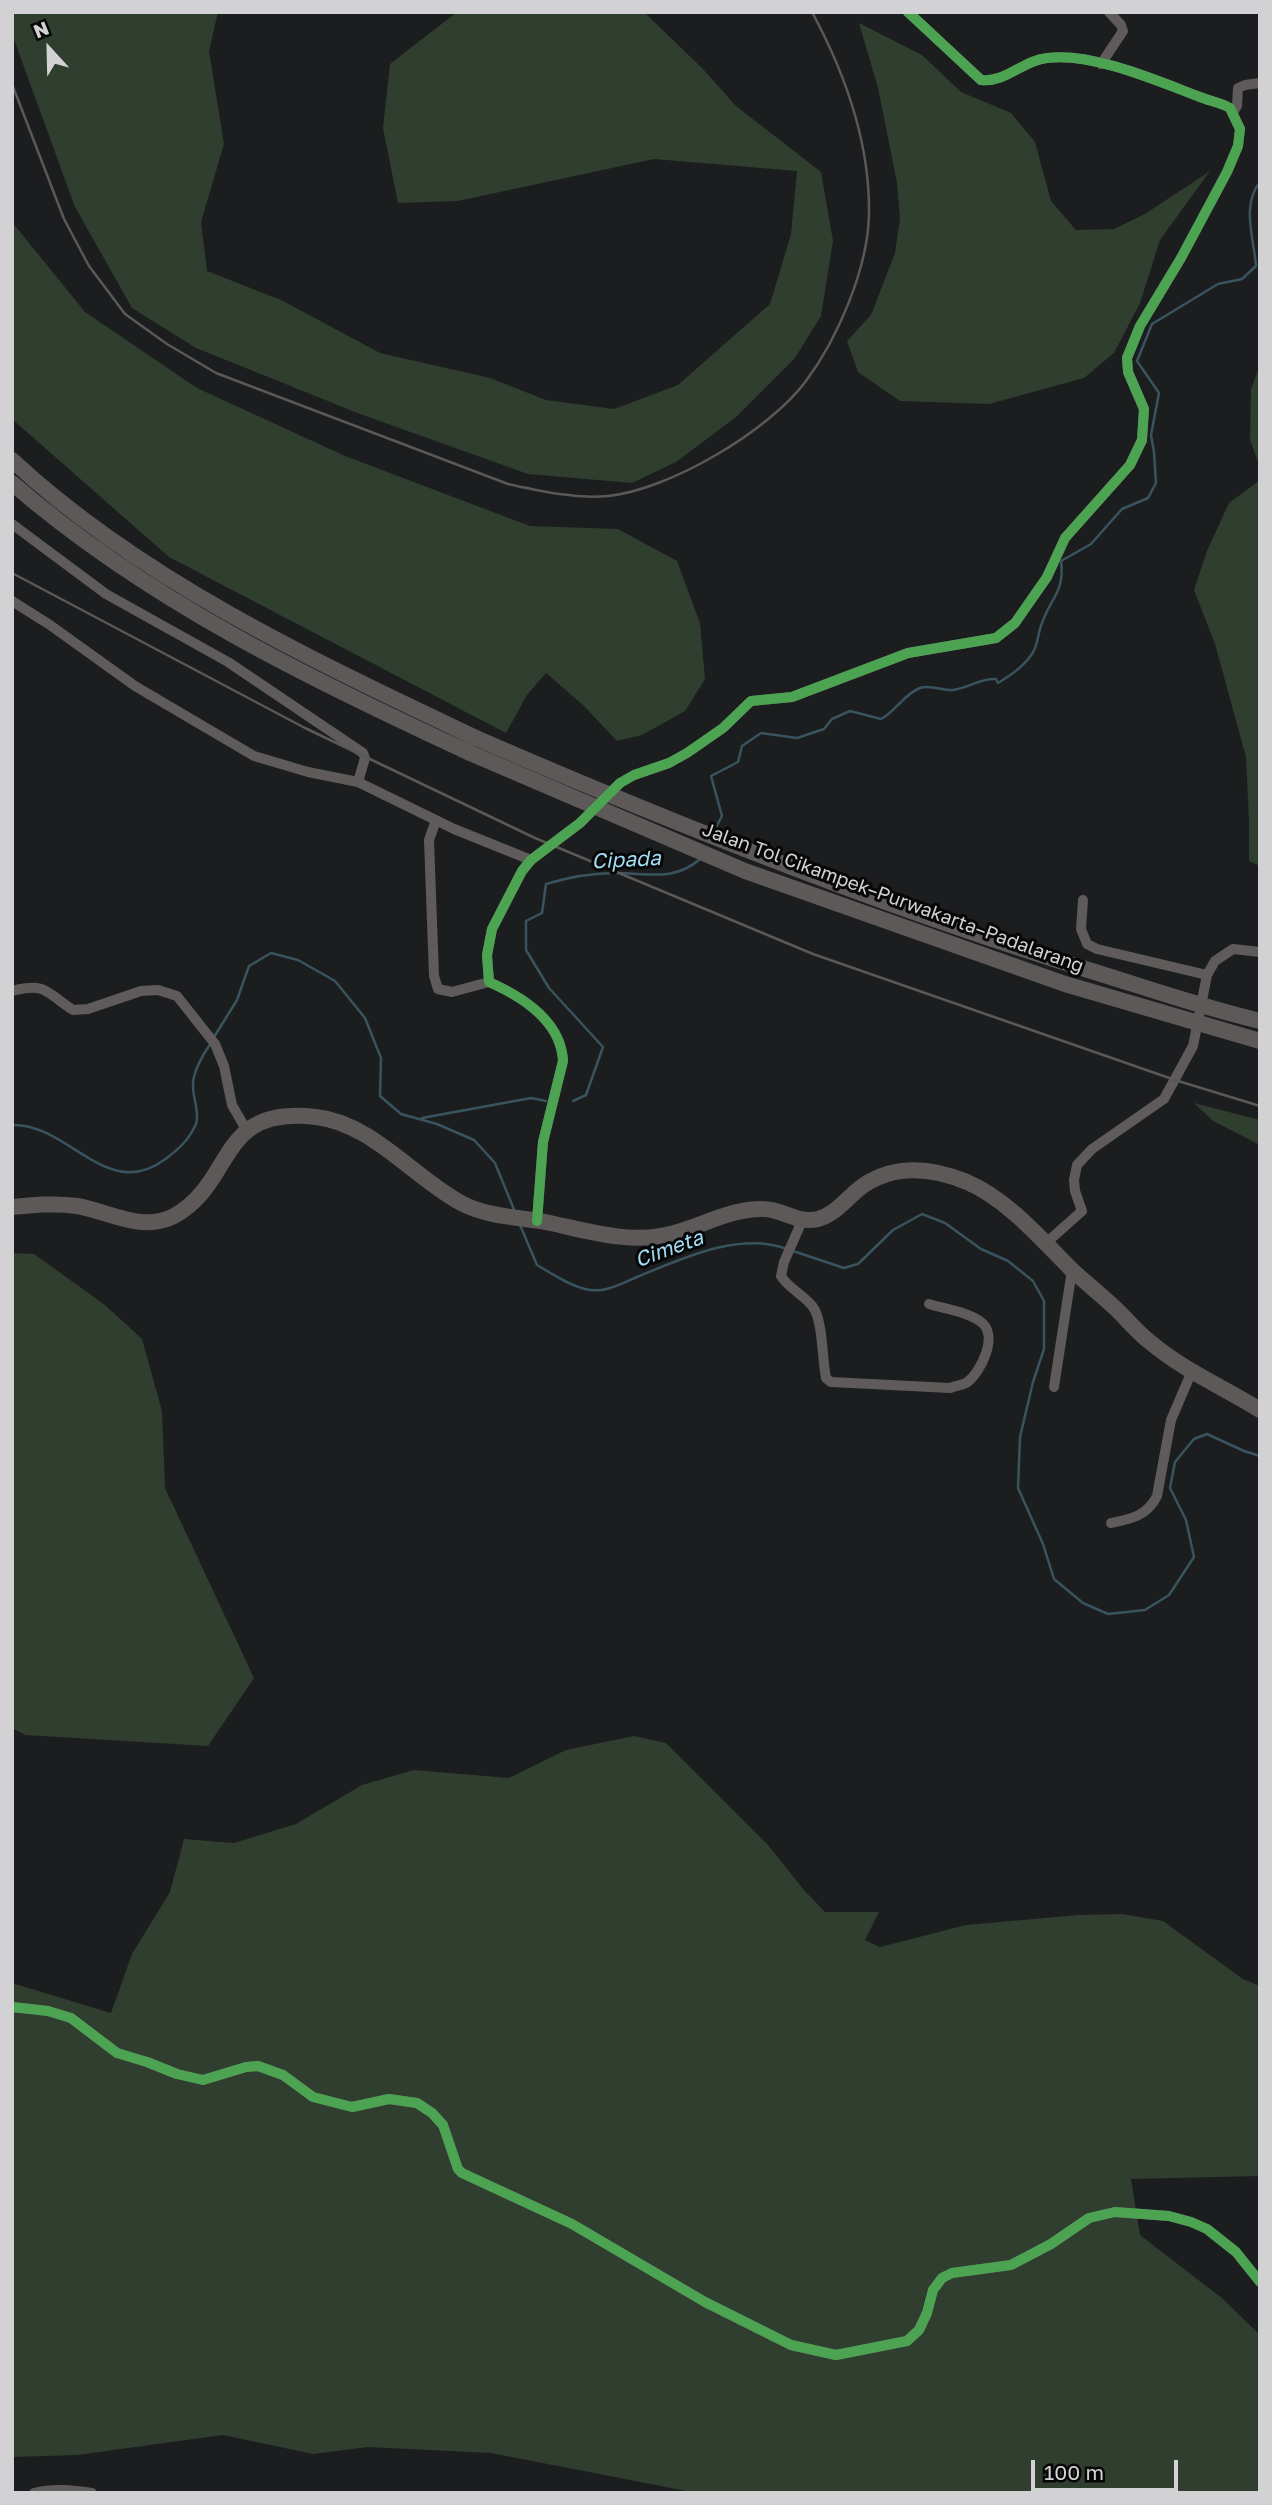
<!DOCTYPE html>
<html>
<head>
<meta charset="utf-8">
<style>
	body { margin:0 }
	#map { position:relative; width:1272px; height:2505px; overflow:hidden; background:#1c1d1f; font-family:"Golos Text",sans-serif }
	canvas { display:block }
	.frame { position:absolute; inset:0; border:14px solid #d2d2d5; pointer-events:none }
	.north { position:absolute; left:14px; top:14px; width:70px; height:70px; -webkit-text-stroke:5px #070708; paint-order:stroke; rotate:338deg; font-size:19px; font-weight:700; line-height:28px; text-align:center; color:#d2d2d5 }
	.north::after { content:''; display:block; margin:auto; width:24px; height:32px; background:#d2d2d5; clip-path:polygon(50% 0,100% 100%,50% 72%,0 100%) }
	.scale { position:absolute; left:1031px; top:2460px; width:147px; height:32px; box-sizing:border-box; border:4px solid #d2d2d5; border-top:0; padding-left:9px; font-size:21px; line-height:24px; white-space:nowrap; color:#d2d2d5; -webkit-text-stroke:5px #070708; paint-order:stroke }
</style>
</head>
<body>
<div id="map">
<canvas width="1272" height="2505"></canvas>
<div class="frame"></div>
<div class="north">N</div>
<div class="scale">100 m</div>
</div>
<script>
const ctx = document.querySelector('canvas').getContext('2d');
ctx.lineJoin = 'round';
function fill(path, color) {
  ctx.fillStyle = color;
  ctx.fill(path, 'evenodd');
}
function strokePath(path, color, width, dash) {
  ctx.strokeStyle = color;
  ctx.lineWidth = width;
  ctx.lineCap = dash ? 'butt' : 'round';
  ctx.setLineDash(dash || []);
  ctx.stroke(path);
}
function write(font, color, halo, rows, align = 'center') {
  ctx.font = font + ' "Golos Text",sans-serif';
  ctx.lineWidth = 6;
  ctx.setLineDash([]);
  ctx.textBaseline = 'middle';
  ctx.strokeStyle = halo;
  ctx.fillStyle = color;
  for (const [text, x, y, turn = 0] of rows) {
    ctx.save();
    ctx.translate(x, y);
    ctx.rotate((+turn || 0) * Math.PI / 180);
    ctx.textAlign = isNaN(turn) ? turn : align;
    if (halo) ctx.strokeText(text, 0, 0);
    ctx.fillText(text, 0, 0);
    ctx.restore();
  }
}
const green = new Path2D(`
	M12,12H218L209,51L224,144L201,222L207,271L281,300L380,353L490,378L546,400L614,409L678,385L770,304L791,234L797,171L654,159L458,201L398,203L383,128L390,64L457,12H644L702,68L736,106L821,172L833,241L821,316L795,358L736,417L676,462L632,483L528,474L360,414L196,348L132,308L75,207L12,34Z
	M859,23L922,55L961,92L1011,113L1035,142L1051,201L1076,230L1114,229L1145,214L1210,171L1160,240L1140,303L1114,353L1084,378L989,404L900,401L858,372L847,341L871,315L895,253L900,219L897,183L878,88Z
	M12,222L85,312L197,388L345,456L530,526L618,529L677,561L700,623L705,679L685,711L642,735L617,741L583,705L546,673L527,695L506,733L169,557L12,419Z
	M1260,365V467L1250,440L1251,389Z
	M1260,480V866L1249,861V821L1246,757L1215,644L1194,590L1207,551L1229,503Z
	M1194,1103L1260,1120V1145L1213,1121Z
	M12,1253L34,1254L105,1305L142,1339L162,1411L165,1488L254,1678L208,1746L25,1735L12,1728Z
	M634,1736L666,1743L768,1845L804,1890L825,1912H879L865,1940L880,1947L966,1925L1078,1915L1122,1914L1163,1921L1243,1979L1260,1986V2176L1131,2179L1140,2235L1223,2299L1260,2335V2493H697L491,2453L368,2447L313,2454L223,2435L77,2455L12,2457V1983L111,2013L132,1954L170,1892L184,1839L234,1843L296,1824L362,1785L414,1770L509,1778L566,1750Z`);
const stream = new Path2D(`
	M714,831L722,816L711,776L738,762L742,746L761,733L797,738L824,729L832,719L850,711L881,719C896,711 904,694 920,688C930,684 943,691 953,690C969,688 980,678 996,679L998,683C1011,675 1023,667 1032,654C1038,646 1038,632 1042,623C1051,597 1065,592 1061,561L1091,544L1122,509L1148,498L1156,483L1154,452L1151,435L1159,393L1137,361L1152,324L1218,284L1242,279L1256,266C1254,239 1241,205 1260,182
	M214,1037L237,1000L249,966L271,953L298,960L335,981L365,1018L381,1058L380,1096L401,1114L437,1124L474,1140L495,1163L515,1212
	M573,1101L586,1095L603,1047L549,988L526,950V921L542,913L546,884C569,877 593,873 617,873C647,873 674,882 700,859
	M422,1118L531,1098L546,1101
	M12,1125C68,1123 107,1202 164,1160C178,1150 189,1140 196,1124C200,1114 193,1098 193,1087C192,1073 203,1054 211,1043
	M520,1225L537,1265C552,1274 569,1285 585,1289C603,1294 621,1284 637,1277C681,1259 739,1231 787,1249
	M793,1251L844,1268L858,1264L893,1230L922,1214L945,1223L981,1249L1008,1261L1033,1281L1044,1301V1349L1033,1382L1020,1437L1018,1488L1043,1544L1054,1579L1083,1603L1108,1614L1145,1610L1169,1595L1194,1557L1186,1520L1170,1488L1175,1462L1194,1439L1207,1434L1244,1451L1260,1456`);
const minor = new Path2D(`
	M1101,64L1123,31L1121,25L1109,12
	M1233,112L1237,106L1238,88L1245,85L1260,83
	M12,524L106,594L228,662L363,753L365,758L358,782
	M12,601L50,625L135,686L254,756L308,772L358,782L454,829L531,860
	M436,820L429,840L434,976L438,989L452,992L489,982
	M1083,900L1081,929L1087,944L1097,949L1207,975
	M12,991C48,982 46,993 73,1010L88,1009L141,991L158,990L177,996L215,1044L224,1066L232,1105L247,1131
	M537,1221L543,1142L563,1061C561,1021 523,997 489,982L487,955L492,929L522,871L531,860L580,823L620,783L634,775L669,763L687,753L723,728L751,701L792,697L908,653L996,638L1015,623L1047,577L1065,538L1130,465L1142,440L1144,409L1128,372L1127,358L1140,326L1181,258L1227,172L1238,146L1240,129L1230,108C1221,103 1210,101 1200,97C1158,81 1092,52 1047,58C1023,60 1006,83 981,80L908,12
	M802,1221L784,1262L781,1276C789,1289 803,1294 813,1307C823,1321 822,1359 826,1378L831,1382L950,1388C955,1386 962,1385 966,1383C981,1373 999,1335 981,1322C968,1312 945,1309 929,1304
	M1046,1243L1082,1211L1075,1191L1074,1180L1077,1165L1092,1149L1164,1099L1193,1046L1207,975L1215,961L1233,949L1260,952
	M1054,1387L1072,1270
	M1111,1523C1131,1519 1147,1516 1157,1496L1171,1420L1192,1371
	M12,2007L48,2011L71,2018L117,2053L147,2062L177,2074L203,2080L246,2067L258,2066L283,2075L313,2097L352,2107L389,2099L417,2103L432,2113L443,2125L458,2169L462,2173L572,2224L705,2302L791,2345L836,2355L907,2341L919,2330L927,2313L933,2290L942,2278L952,2273L1011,2265L1051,2244L1089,2218L1115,2212L1169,2216L1191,2222L1207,2229L1236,2252L1260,2282
	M34,2493C54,2488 72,2490 92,2493`);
const highway = new Path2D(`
	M12,460C142,581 318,663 476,738
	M12,483C147,600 310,679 470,753
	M12,1207C34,1205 55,1203 77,1206C108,1211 142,1233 174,1216C236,1182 216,1105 316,1117C372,1123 415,1179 463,1204C487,1216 514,1217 540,1221C578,1228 621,1243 660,1236C695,1231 727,1208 763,1209C783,1209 798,1224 818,1219C837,1214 848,1196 864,1185C896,1164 933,1168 967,1182C1008,1200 1040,1238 1071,1269C1085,1282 1100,1294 1114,1307C1126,1318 1137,1332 1150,1342C1183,1370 1223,1387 1260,1410`);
const rail = new Path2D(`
	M12,84L64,219L89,266L125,314L167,344L216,373L508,484C540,491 574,499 608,496C669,490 769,431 806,381C838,338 868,268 869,214C870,142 846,75 812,12
	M12,573L305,728L535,838L813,954L1175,1080L1260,1106`);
const highwayBridge = new Path2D(`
	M476,738C674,824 875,904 1082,968C1141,986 1200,1007 1260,1021
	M470,753L745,871L1065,984L1260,1041`);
const cycleway = new Path2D(`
	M537,1221L543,1142L563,1061C561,1021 523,997 489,982L487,955L492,929L522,871L531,860L580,823L620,783L634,775L669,763L687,753L723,728L751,701L792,697L908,653L996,638L1015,623L1047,577L1065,538L1130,465L1142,440L1144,409L1128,372L1127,358L1140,326L1181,258L1227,172L1238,146L1240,129L1230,108C1221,103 1210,101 1200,97C1158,81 1092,52 1047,58C1023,60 1006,83 981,80L908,12
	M12,2007L48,2011L71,2018L117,2053L147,2062L177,2074L203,2080L246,2067L258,2066L283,2075L313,2097L352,2107L389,2099L417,2103L432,2113L443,2125L458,2169L462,2173L572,2224L705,2302L791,2345L836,2355L907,2341L919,2330L927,2313L933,2290L942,2278L952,2273L1011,2265L1051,2244L1089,2218L1115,2212L1169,2216L1191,2222L1207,2229L1236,2252L1260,2282`);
const streetNames = [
	["Jalan Tol Cikampek–Purwakarta–Padalarang",893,898,20]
];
const waterNames = [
	["Cipada",626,860,-3],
	["Cimeta",669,1249,-20]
];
fill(green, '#2f3e2f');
strokePath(stream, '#39545f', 2.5);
strokePath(minor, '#5e5b5a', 10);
strokePath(highway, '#5d5958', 16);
strokePath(rail, '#5a5959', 2.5);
strokePath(highwayBridge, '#5d5958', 16);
strokePath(cycleway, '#4ca352', 10);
write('19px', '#d2d2d5', '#070708', streetNames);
write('italic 21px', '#a1ddf6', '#070708', waterNames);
</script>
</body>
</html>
